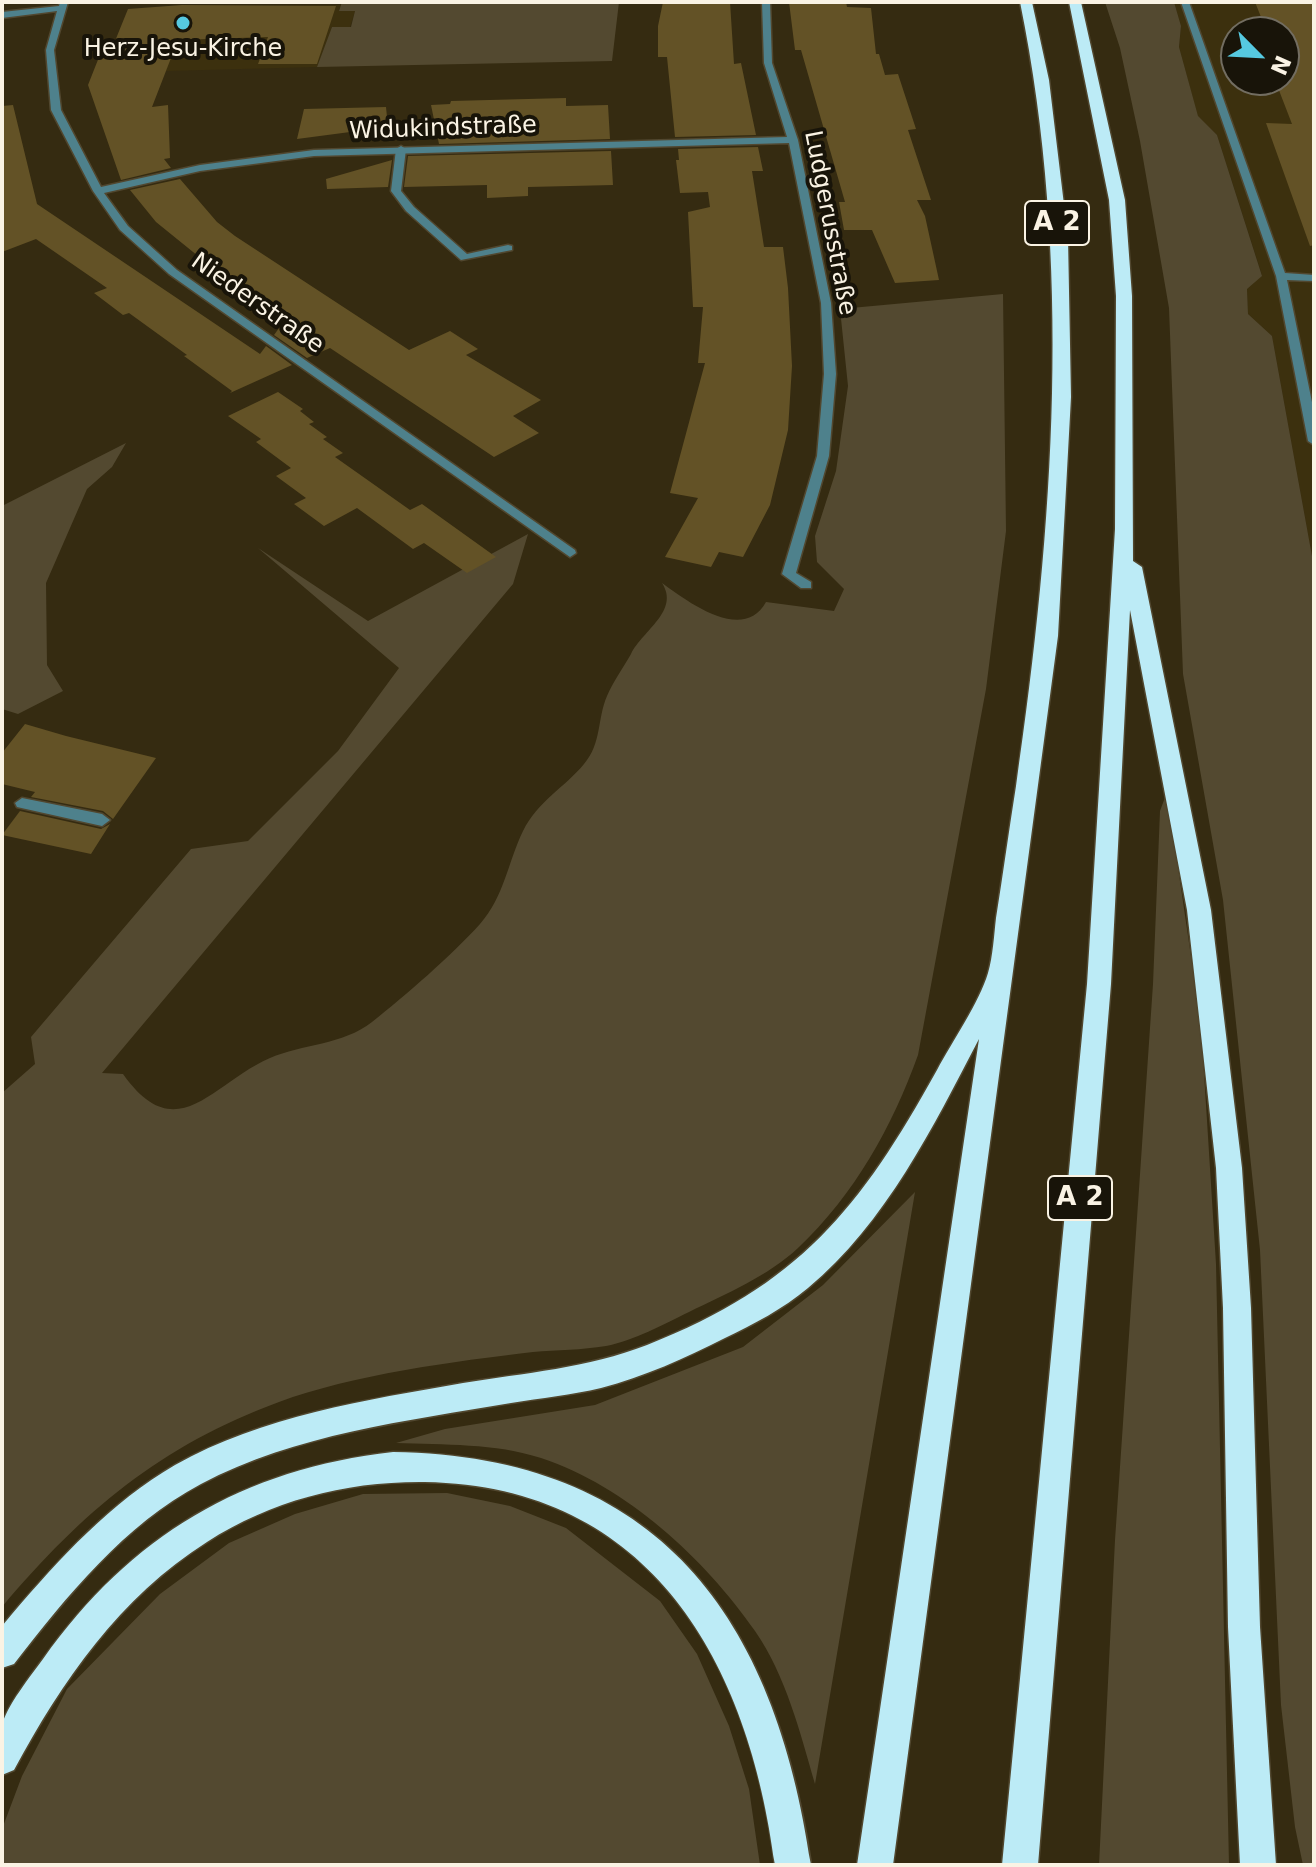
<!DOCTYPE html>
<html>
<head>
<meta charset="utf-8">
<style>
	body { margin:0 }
	#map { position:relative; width:1316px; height:1867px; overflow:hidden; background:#352b11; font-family:"DejaVu Sans",sans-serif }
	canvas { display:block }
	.frame { position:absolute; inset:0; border:4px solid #faf3e4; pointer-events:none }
	.north { position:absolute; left:1220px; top:16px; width:80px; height:80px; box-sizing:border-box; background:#181409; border:2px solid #726d61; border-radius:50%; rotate:114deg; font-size:22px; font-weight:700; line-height:32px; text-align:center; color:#faf3e4 }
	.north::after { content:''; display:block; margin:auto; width:28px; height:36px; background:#56c9e0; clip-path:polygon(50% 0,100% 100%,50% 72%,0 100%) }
</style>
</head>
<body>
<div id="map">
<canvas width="1316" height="1867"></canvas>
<div class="frame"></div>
<div class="north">N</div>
</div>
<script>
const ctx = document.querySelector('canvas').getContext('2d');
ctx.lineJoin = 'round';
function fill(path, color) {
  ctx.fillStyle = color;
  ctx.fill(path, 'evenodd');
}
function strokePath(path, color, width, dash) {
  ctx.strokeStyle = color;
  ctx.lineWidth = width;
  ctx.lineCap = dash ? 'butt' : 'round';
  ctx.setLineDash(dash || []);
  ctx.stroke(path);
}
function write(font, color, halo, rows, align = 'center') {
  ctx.font = font + ' "DejaVu Sans",sans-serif';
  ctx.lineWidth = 8;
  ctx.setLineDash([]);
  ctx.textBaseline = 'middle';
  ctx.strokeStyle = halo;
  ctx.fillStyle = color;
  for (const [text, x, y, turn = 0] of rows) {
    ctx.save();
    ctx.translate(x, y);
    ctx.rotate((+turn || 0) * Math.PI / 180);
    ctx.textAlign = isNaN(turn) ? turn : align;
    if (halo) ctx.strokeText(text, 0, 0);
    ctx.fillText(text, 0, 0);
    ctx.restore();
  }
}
const built = new Path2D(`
	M1174,2H1314V567L1272,336L1248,314L1247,289L1262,275L1217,135L1198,117L1179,47L1181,26ZM1236,32H1284V80H1236Z
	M341,5L339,10L355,11L350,27H332L317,67L166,71L174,40L262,6Z`);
const green = new Path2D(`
	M342,2H619L612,61L317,67L332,27H351L355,11H339Z
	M1105,2H1174L1181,26L1179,47L1198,116L1217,135L1262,276L1247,289L1248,314L1272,336L1314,567V1865H1303L1295,1827L1281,1705L1260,1250L1223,900L1183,674L1169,308L1140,141L1120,48Z
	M1003,294L1006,531L986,689L918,1055C892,1127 855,1194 798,1248C768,1276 726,1294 689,1312C664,1324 633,1341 606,1346C582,1350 557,1350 533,1352C456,1361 351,1375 279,1402C160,1446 83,1511 2,1607V1093L35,1064L31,1037L191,849L248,841L338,751L399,668L258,548L368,621L528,534L513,584L102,1073L123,1074C177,1150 212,1083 270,1058C302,1044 343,1045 372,1022C405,996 452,955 480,924C504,897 508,862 523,831C538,801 564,788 584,764C602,743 597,719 607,696C613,682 623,668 631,654C643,630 680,611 662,583C687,601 743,644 766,602L834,611L844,589L817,562L815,536L836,471L848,386L840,309Z
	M126,443L112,467L87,489L46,583L47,665L63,691L18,714L2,709V506Z
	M1167,792L1201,1025L1216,1264L1229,1865H1099L1115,1540L1153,984L1160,811Z
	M915,1192L815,1784C800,1732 786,1676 755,1631C705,1559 626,1486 541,1458C495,1443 444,1445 396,1443L445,1429L595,1405L743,1347L823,1285Z
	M447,1493L510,1506L566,1528L660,1601L697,1654L729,1726L749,1789L760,1865H2V1829L22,1776L67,1689L160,1594L229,1543L295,1514L363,1494Z`);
const building = new Path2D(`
	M663,2H730L734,64L741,63L756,135L675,137L667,57H658V26Z
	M789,2H846L847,7L871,8L876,54H879L885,75L898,74L916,129L908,130L931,200H917L925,216L939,280L895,283L872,230H844L839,202H845L801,50H795Z
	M1255,2H1314V245L1310,246L1266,123L1292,124L1275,80H1286L1284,32H1267Z
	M182,5L336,6L317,64H258L268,37L178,40L152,107L168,105L170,158L164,159L171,168L121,180L88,85L103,47L113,46L128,9Z
	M566,98V106L608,105L610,139L439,144L431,105L450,104L451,101Z
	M13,105L37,204L260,354L266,346L292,365L230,393L232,391L184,356L187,355L129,313L123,315L94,293L107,288L36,239L2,252V106Z
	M386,107L388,127L297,139L304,109Z
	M758,147L763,171H752L764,247H783L788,288L792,366L788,430L770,505L743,557L719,552L711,567L665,557L698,498L670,493L705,363H698L703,307H693L688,212L710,207L708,192L680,193L676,160H679L678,149Z
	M611,151L613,185L528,187V196L487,198V185L404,187L408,156Z
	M392,160L388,187L327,189L326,179Z
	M180,179L217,222L235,236L409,350L450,331L478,349L466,355L541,400L513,416L539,433L494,457L330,348L307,358L274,335L282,324L156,222L130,190Z
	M278,392L303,409L300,411L314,422L309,424L327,437L323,439L343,453L335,457L410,510L422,504L496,557L467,573L424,543L413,549L357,508L324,526L294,504L306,498L276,476L291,468L256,442L261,439L228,416Z
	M25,724L66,736L156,758L113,819L103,811L31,797L35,792L2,784V753Z
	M20,811L101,829L110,824L91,854L2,835Z`);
const service = new Path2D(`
	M1181,2H1189L1285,273L1314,275V281L1287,280L1314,412V445L1308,441L1276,276Z
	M401,146L406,149L401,191L414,207L467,254L508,245L512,246V250L461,260L406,211L391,191L396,149Z
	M22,798L102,814L110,820L102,826L17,807L15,803Z`);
const minor = new Path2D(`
	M60,2H68L54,50L61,110L101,187L200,165L314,150L787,137L764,63L762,2H770L772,63L798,140L831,303L836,374L829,456L796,573L811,582V588H801L782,574L817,456L824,374L821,303L789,143L314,156L200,171L104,193L128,226L177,270L575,550L576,553L570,557L169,274L120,230L93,191L51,110L46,50L57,11L2,18V12L59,6Z`);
const motorway = new Path2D(`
	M1020,2H1032L1049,80L1068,238L1071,397L1058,636L893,1865H857L979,1039C933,1127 886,1223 808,1288C783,1309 754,1324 725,1338C685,1358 644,1377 601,1388C572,1395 541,1398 511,1403C407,1421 295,1434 201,1484C125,1524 66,1597 14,1664L2,1668V1626L12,1614C60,1558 111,1502 175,1465C262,1416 366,1400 463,1383C524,1373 588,1368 647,1345C799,1285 860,1209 937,1070C953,1040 979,1003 988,973C993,956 994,935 996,918C1003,874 1009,830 1016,786C1054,525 1073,262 1020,2Z
	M1069,2H1081L1125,200L1132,296L1133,561L1142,567L1211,910L1242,1168L1251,1308L1260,1627L1276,1865H1240L1228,1627L1223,1308L1216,1168L1187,910L1130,610L1111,984L1038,1865H1002L1087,984L1115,529L1116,296L1109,200Z
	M393,1452C659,1456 775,1617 811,1865H775C749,1664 652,1486 425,1482C348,1481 272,1500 207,1542C120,1597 62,1681 14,1770L2,1775C2,1759 0,1741 2,1726C5,1708 32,1674 43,1659C131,1535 243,1469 393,1452Z`);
const markers = [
	[183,23,8,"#56c9e0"]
];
const farPoinames = [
	["Herz-Jesu-Kirche",183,50]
];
const farStreetnames = [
	["Widukindstraße",443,129,-2],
	["Ludgerusstraße",829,223,79],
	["Niederstraße",257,304,35]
];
const shields = [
	[1057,223,64],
	[1080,1198,64]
];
const shieldNames = [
	["A 2",1057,223],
	["A 2",1080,1198]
];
fill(built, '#3c300e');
fill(green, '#534930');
fill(building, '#635226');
strokePath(service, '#51472f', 3);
strokePath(minor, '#51472f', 3);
strokePath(motorway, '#51472f', 3);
fill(service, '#4e818c');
fill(minor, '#4e818c');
fill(motorway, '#bcebf6');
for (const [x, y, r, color] of markers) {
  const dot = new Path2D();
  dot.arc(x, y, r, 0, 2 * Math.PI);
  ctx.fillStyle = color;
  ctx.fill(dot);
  strokePath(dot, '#181409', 3);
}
write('24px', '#faf3e4', '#181409', farPoinames);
write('24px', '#faf3e4', '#181409', farStreetnames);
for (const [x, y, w] of shields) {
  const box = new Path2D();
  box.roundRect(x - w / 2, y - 22, w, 44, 6);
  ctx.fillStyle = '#181409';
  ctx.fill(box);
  strokePath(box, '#faf3e4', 2);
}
write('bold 26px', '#faf3e4', null, shieldNames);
</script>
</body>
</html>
